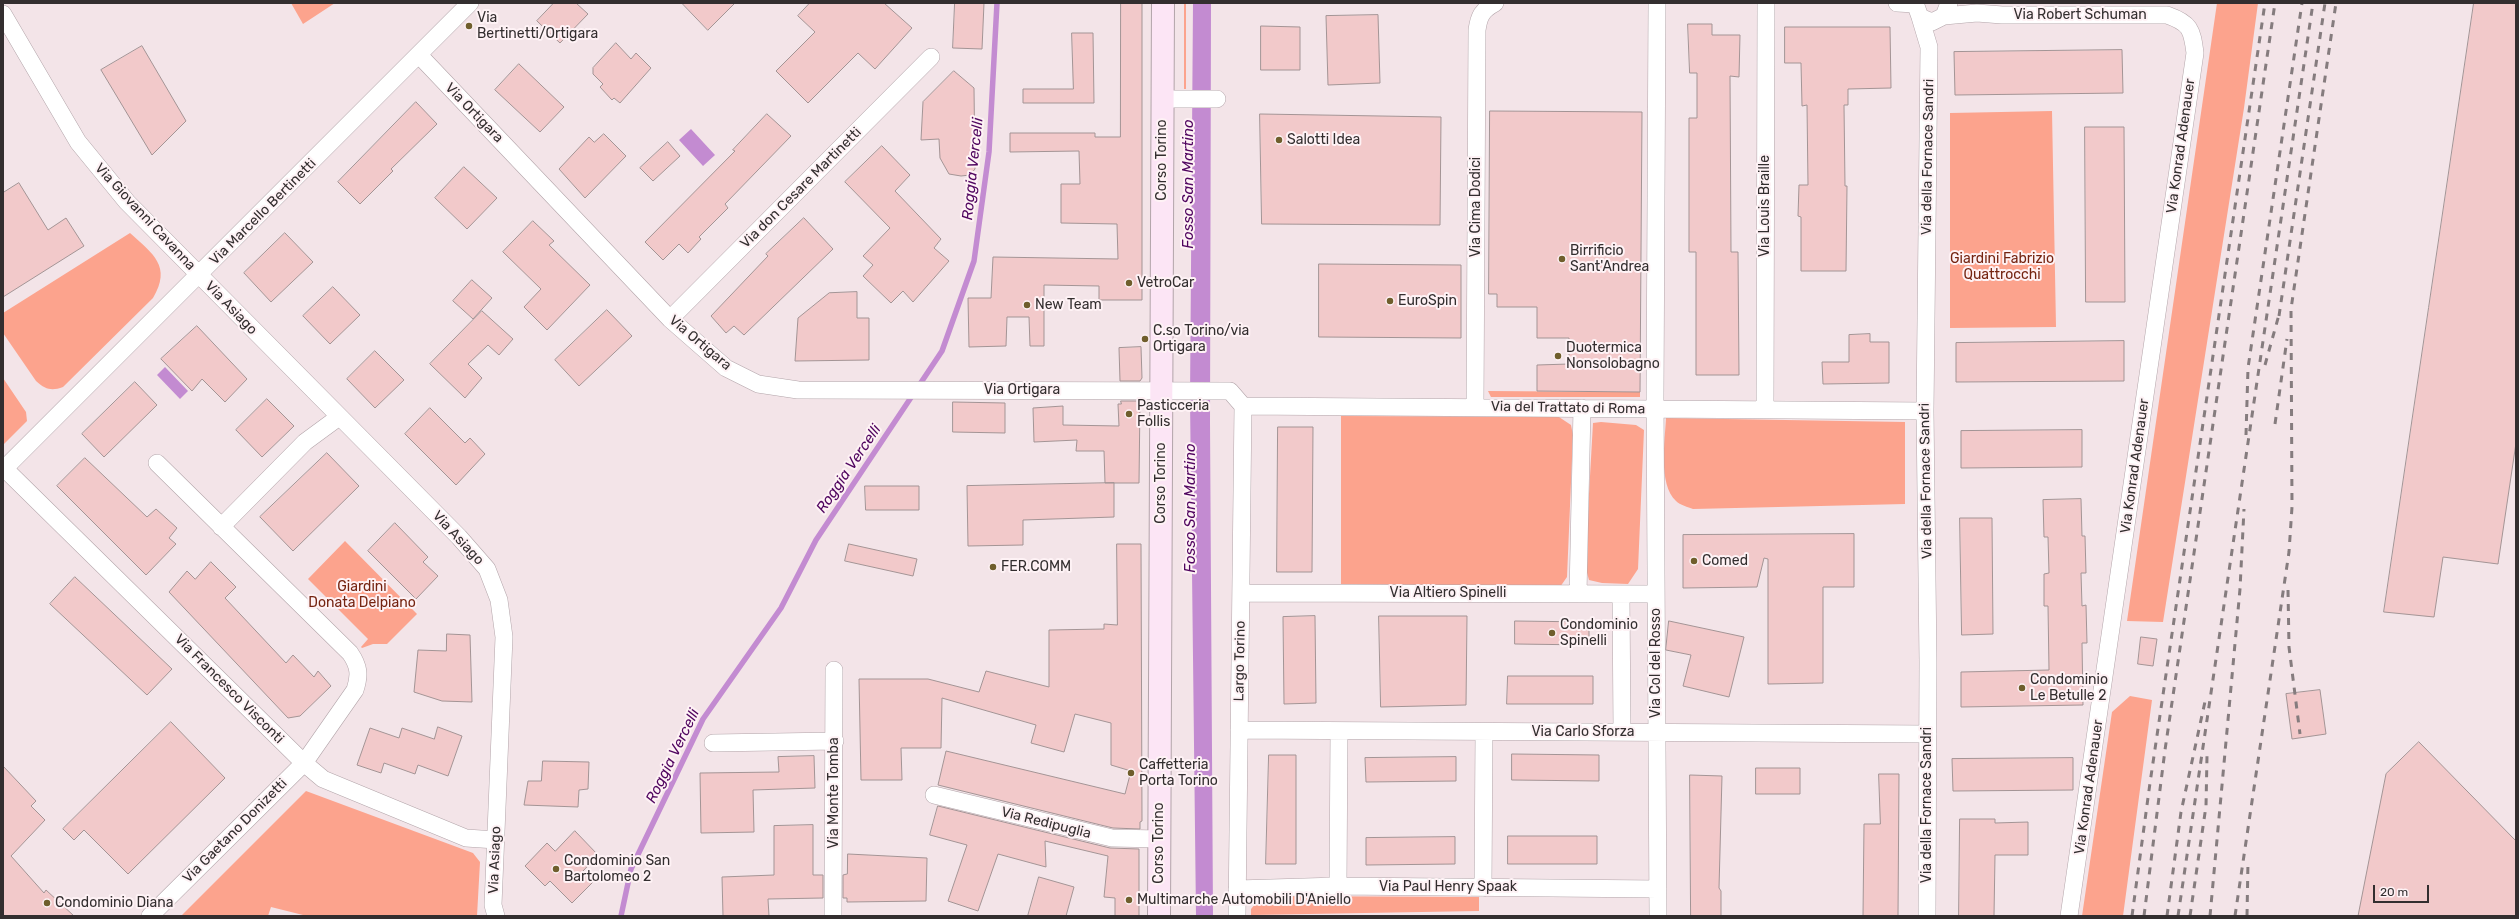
<!DOCTYPE html>
<html>
<head>
<meta charset="utf-8">
<style>
	body { margin:0 }
	#map { position:relative; width:2519px; height:919px; overflow:hidden; background:#f3e4e8; font-family:Rubik,sans-serif }
	canvas { display:block }
	.frame { position:absolute; inset:0; border:4px solid #332e2f; pointer-events:none }
	.scale { position:absolute; left:2373px; top:885px; width:56px; height:18px; box-sizing:border-box; border:2px solid #332e2f; border-top:0; padding-left:5px; font-size:12px; line-height:14px; white-space:nowrap; color:#332e2f; -webkit-text-stroke:3px #fef2f5; paint-order:stroke }
</style>
</head>
<body>
<div id="map">
<canvas width="2519" height="919"></canvas>
<div class="frame"></div>
<div class="scale">20 m</div>
</div>
<script>
const ctx = document.querySelector('canvas').getContext('2d');
ctx.lineJoin = 'round';
function fill(path, color) {
  ctx.fillStyle = color;
  ctx.fill(path, 'evenodd');
}
function strokePath(path, color, width, dash) {
  ctx.strokeStyle = color;
  ctx.lineWidth = width;
  ctx.lineCap = dash ? 'butt' : 'round';
  ctx.setLineDash(dash || []);
  ctx.stroke(path);
}
function write(font, color, halo, rows, align = 'center') {
  ctx.font = font + ' Rubik,sans-serif';
  ctx.lineWidth = 4;
  ctx.setLineDash([]);
  ctx.textBaseline = 'middle';
  ctx.strokeStyle = halo;
  ctx.fillStyle = color;
  for (const [text, x, y, turn = 0] of rows) {
    ctx.save();
    ctx.translate(x, y);
    ctx.rotate((+turn || 0) * Math.PI / 180);
    ctx.textAlign = isNaN(turn) ? turn : align;
    if (halo) ctx.strokeText(text, 0, 0);
    ctx.fillText(text, 0, 0);
    ctx.restore();
  }
}
const green = new Path2D(`
	M291,3H335L303,24Z
	M1184,3H1186V89H1184Z
	M2217,3H2258L2244,108L2163,622L2127,621Z
	M2052,111L2056,327L1950,328V113Z
	M130,233C153,254 172,266 153,298L63,387C52,391 46,390 36,381L3,333V313Z
	M3,378L26,412L27,421L3,445Z
	M1488,391L1623,392H1640V397H1491Z
	M1341,416L1559,417L1571,425L1573,435L1567,577L1560,587L1341,584Z
	M1666,418L1905,422V504L1693,509C1688,507 1680,505 1676,501C1658,484 1665,441 1666,418Z
	M1601,422L1636,425L1644,430L1638,569L1628,584L1602,583L1589,580L1585,565L1593,423Z
	M345,541L417,614L387,644H373L362,648L361,647L368,639L308,579Z
	M2130,696L2152,700L2123,916H2082L2112,712Z
	M306,791L473,853L480,862L477,916H307L271,907L268,916H181Z
	M1262,896L1479,897V911L1251,915V909Z`);
const water = new Path2D(`
	M1193,3H1211L1210,422L1213,916H1196L1190,399Z
	M691,129L715,155L703,166L679,140Z
	M165,367L188,391L180,399L157,375Z`);
const stream = new Path2D(`
	M621,916L631,869L703,719L781,608L816,540L942,351L974,261L989,152L997,3`);
const building = new Path2D(`
	M554,3H576L588,14L560,43L537,21Z
	M682,3H735L708,30Z
	M810,3H884L912,28L875,69L858,53L808,103L776,71L815,32L798,16Z
	M955,3H984L982,49L953,48Z
	M1121,3H1142V300H1099V286L1044,285V346H1030L1029,317H1007L1006,346L969,347L968,298H991L993,257L1118,259L1117,224L1061,223V184H1080L1079,151L1010,152V133H1095V137H1120Z
	M2474,3H2516V443L2498,564L2443,557L2434,617L2384,612Z
	M1378,15L1380,83L1328,85L1326,16Z
	M1688,24H1712V35H1740L1739,77L1730,76L1731,252H1738L1739,375H1696V252H1689V118H1697V73H1690Z
	M1261,26L1300,27V70H1261Z
	M1785,27H1890L1891,88L1848,89V105H1844L1845,186H1847L1846,271H1801V217L1798,216L1799,185H1808L1807,105L1802,106L1801,63H1785Z
	M1072,33H1093L1094,103H1023V89H1073Z
	M616,43L631,59L636,53L651,68L620,103L614,98L612,100L600,87L603,84L593,74V68Z
	M142,46L186,121L152,155L101,70Z
	M2122,50L2123,93L1955,95L1954,52Z
	M519,64L564,107L540,132L495,90Z
	M954,71L974,88L975,169L970,175L961,176L949,174L940,158L939,139L921,140L923,102Z
	M416,102L437,124L391,169L393,171L360,204L338,182Z
	M1490,111L1642,112L1640,392L1537,391V365L1569,364V338H1537V307H1497V294H1489Z
	M767,114L791,136L725,204L728,208L699,237L701,239L688,253L679,244L663,260L645,242L735,151L733,150Z
	M1260,114L1441,117L1440,225L1262,224Z
	M2085,127H2124L2125,302H2086Z
	M604,134L626,156L585,198L559,169L589,137L594,142Z
	M668,142L680,156L653,181L640,168Z
	M882,146L910,175L895,191L941,239L934,248L949,261L913,302L903,291L891,303L863,276L873,265L863,256L890,228L845,182Z
	M464,167L497,198L467,229L435,198Z
	M19,183L48,230L66,218L84,246L3,297V193Z
	M804,218L833,249L744,335L734,326L726,333L711,316L768,256L766,254Z
	M533,221L554,241L549,245L590,285L547,330L524,307L541,289L503,252Z
	M285,233L313,262L271,302L244,273Z
	M1319,264L1461,265V338L1319,337Z
	M472,280L492,298L473,319L453,301Z
	M333,287L360,315L330,344L303,316Z
	M857,292V318H869V360L795,361L798,318L829,293Z
	M607,310L632,336L579,386L555,360Z
	M482,311L513,339L499,355L488,345L468,364L482,378L465,398L430,364Z
	M197,326L247,379L225,402L202,379L192,391L161,359Z
	M1870,334V342H1889V383L1823,384L1822,362H1849V335Z
	M2124,341V381L1956,382V343Z
	M1141,347L1142,378L1140,381H1120L1119,348Z
	M375,351L404,380L375,408L347,379Z
	M135,382L157,405L104,457L82,434Z
	M267,399L294,426L262,457L236,430Z
	M1121,401H1140L1139,483H1105L1104,451H1076L1077,440L1034,442L1033,408L1063,406V425L1119,426L1118,404H1121Z
	M953,402L1005,403V433L953,432Z
	M430,408L465,443L470,438L485,454L456,485L405,434Z
	M1278,427H1313L1312,572H1277Z
	M2082,430V467L1961,468V431Z
	M327,453L359,486L293,551L260,517Z
	M85,458L147,517L156,509L177,528L169,538L176,544L146,575L57,486Z
	M1114,483V517L1023,520V545L968,546L967,486Z
	M865,486H919V510H866Z
	M2081,499L2082,536H2085L2086,573H2081L2082,606L2086,605L2087,643H2082L2083,705L1961,707V672L2049,670L2048,606H2044V574L2049,573L2048,537H2044L2043,500Z
	M1960,518H1992L1993,634L1962,635Z
	M395,523L428,557L423,562L438,576L416,599L368,551Z
	M1854,534V587H1823V683L1768,684V559L1764,558L1757,587L1683,588V535Z
	M849,544L917,559L913,576L845,561Z
	M1117,544H1141L1142,821L1140,822V829L1113,828L938,785L946,751L1125,794L1131,771L1111,765V723L1075,714L1064,752L1031,743L1036,725L942,698L941,748H901L902,780H861L859,679H928L979,692L986,671L1049,687V630L1104,629V624L1117,625Z
	M211,562L236,587L225,598L286,663L293,655L314,677L318,671L331,686L300,716L288,718L169,592L187,571L195,579Z
	M75,577L172,669L147,695L50,604Z
	M1315,616L1316,703L1284,704L1283,617Z
	M1379,616H1467L1466,705L1381,707Z
	M1515,621L1589,622V645L1515,644Z
	M1669,621L1744,637L1729,697L1683,686L1691,655L1666,650Z
	M447,634L470,635L472,702L442,701L414,692L418,650L446,651Z
	M2141,637L2157,639L2153,666L2138,664Z
	M1508,676H1593V704H1507Z
	M2320,690L2326,734L2292,739L2286,694Z
	M171,722L225,778L128,874L84,830L74,840L63,829Z
	M438,727L462,736L448,776L418,765L415,774L384,763L381,773L357,765L370,728L399,738L402,728L434,739Z
	M2419,742L2516,841V916H2358L2386,774Z
	M1512,754L1599,755V781L1512,780Z
	M1269,755H1296V864H1266Z
	M814,756L815,788L753,790L754,832L701,833L700,773L779,772L778,757Z
	M1456,757V781L1366,782L1365,758Z
	M2073,758V790L1953,791L1952,759Z
	M543,761L589,762L588,789L579,790L578,807L524,805L528,781H541Z
	M3,766L36,801L31,806L45,820L11,856L44,893L46,890L74,916H3Z
	M1756,768H1800V794H1756Z
	M1879,774H1899L1898,916H1863L1864,824H1880Z
	M1690,775L1722,776L1719,888L1721,891V916H1691Z
	M938,806L1110,848L1139,849V916H1115V898L1104,897L1108,856L1045,841L1046,867L998,854L978,911L948,901L967,845L930,835Z
	M1960,819H1995V823L2028,822V855H1995L1994,916H1959Z
	M813,825V875H823V898L768,899L769,916H723L722,877L774,875V826Z
	M575,831L598,855L583,871L594,881L572,903L550,881L545,886L525,866L547,843L555,851Z
	M1508,836H1597V864H1508Z
	M1455,837V864L1366,865V838Z
	M848,854L927,858L926,901L847,902V898H843V875L847,874Z
	M1039,877L1074,887L1066,916H1028Z`);
const street = new Path2D(`
	M1657,3L1655,397L1658,916
	M1897,3L1915,4
	M1915,3L1920,17L1932,22L1944,16L1949,3
	M3,14L78,142L127,202L459,537L487,569L499,600L504,637L493,905L496,916
	M1944,16L1977,13L2002,15H2167C2190,23 2192,29 2195,53L2069,916
	M1920,17L1929,47L1925,411L1928,662L1927,916
	M419,55L670,319L726,368L758,384L798,390L1230,391L1243,406L1925,411
	M1163,99H1217
	M670,319L931,57
	M1475,407L1477,30C1479,16 1482,10 1495,3
	M1765,410L1766,3
	M5,469L304,763L323,779L466,838L496,840
	M3,470L470,3
	M221,527L305,442L339,417
	M1241,593L1656,594
	M1578,594L1582,408
	M1621,594L1622,732
	M1239,730L1928,734
	M713,743L835,741
	M934,795L1112,838L1159,839
	M1338,886L1339,731
	M1483,888L1484,732
	M1237,889L1338,886L1658,889
	M150,916L304,763L355,690C360,675 359,666 350,653L157,463
	M833,916L834,670
	M1237,916L1243,406`);
const secondary = new Path2D(`
	M1159,916L1163,3`);
const rail = new Path2D(`
	M2279,316L2325,3
	M2265,365L2280,311
	M2275,424L2287,339
	M2246,435L2248,368L2302,3
	M2288,590L2289,647L2300,734
	M2132,916L2150,783L2265,3
	M2144,916L2165,750L2275,3
	M2167,916L2181,812L2206,697
	M2178,916L2313,3
	M2190,916L2206,806L2207,756
	M2210,916L2240,589L2244,509
	M2235,916L2289,552L2292,507L2291,309L2336,3
	M2247,916L2248,861`);
const markers = [
	[469,26,4,"#6f5e2c"],
	[1279,140,4,"#6f5e2c"],
	[1562,259,4,"#6f5e2c"],
	[1129,283,4,"#6f5e2c"],
	[1390,301,4,"#6f5e2c"],
	[1027,305,4,"#6f5e2c"],
	[1145,339,4,"#6f5e2c"],
	[1558,356,4,"#6f5e2c"],
	[1129,414,4,"#6f5e2c"],
	[1694,561,4,"#6f5e2c"],
	[993,567,4,"#6f5e2c"],
	[1552,633,4,"#6f5e2c"],
	[2022,688,4,"#6f5e2c"],
	[1131,773,4,"#6f5e2c"],
	[556,869,4,"#6f5e2c"],
	[1129,900,4,"#6f5e2c"],
	[47,903,4,"#6f5e2c"]
];
const streetNames = [
	["Via Robert Schuman",2080,15],
	["Via Ortigara",474,113,46],
	["Via Konrad Adenauer",2181,146,-82],
	["Via della Fornace Sandri",1928,157,-89],
	["Corso Torino",1162,160,-90],
	["Via don Cesare Martinetti",801,188,-45],
	["Via Louis Braille",1765,206,-90],
	["Via Cima Dodici",1476,207,-90],
	["Via Marcello Bertinetti",263,212,-45],
	["Via Giovanni Cavanna",145,217,47],
	["Via Asiago",231,308,46],
	["Via Ortigara",700,343,40],
	["Via Ortigara",1022,390],
	["Via del Trattato di Roma",1568,408,1],
	["Via Konrad Adenauer",2135,466,-82],
	["Via della Fornace Sandri",1926,481,-91],
	["Corso Torino",1161,483,-90],
	["Via Asiago",458,538,47],
	["Via Altiero Spinelli",1448,593],
	["Largo Torino",1240,661,-89],
	["Via Col del Rosso",1656,663,-90],
	["Via Francesco Visconti",229,689,45],
	["Via Carlo Sforza",1583,732],
	["Via Konrad Adenauer",2089,787,-82],
	["Via Monte Tomba",834,793,-90],
	["Via della Fornace Sandri",1927,805,-90],
	["Via Redipuglia",1046,823,14],
	["Via Gaetano Donizetti",235,831,-45],
	["Corso Torino",1159,843,-90],
	["Via Asiago",495,860,-88],
	["Via Paul Henry Spaak",1448,887]
];
const poiNames = [
	["Via",477,18],
	["Bertinetti/Ortigara",477,34],
	["Salotti Idea",1287,140],
	["Birrificio",1570,251],
	["Sant'Andrea",1570,267],
	["VetroCar",1137,283],
	["EuroSpin",1398,301],
	["New Team",1035,305],
	["C.so Torino/via",1153,331],
	["Ortigara",1153,347],
	["Duotermica",1566,348],
	["Nonsolobagno",1566,364],
	["Pasticceria",1137,406],
	["Follis",1137,422],
	["Comed",1702,561],
	["FER.COMM",1001,567],
	["Condominio",1560,625],
	["Spinelli",1560,641],
	["Condominio",2030,680],
	["Le Betulle 2",2030,696],
	["Caffetteria",1139,765],
	["Porta Torino",1139,781],
	["Condominio San",564,861],
	["Bartolomeo 2",564,877],
	["Multimarche Automobili D'Aniello",1137,900],
	["Condominio Diana",55,903]
];
const parkNames = [
	["Giardini Fabrizio",2002,259],
	["Quattrocchi",2002,275],
	["Giardini",362,587],
	["Donata Delpiano",362,603]
];
const waterNames = [
	["Roggia Vercelli",973,169,-84],
	["Fosso San Martino",1189,184,-90],
	["Roggia Vercelli",849,469,-56],
	["Fosso San Martino",1191,508,-90],
	["Roggia Vercelli",673,756,-64]
];
fill(green, '#fca38d');
fill(water, '#c38bd1');
strokePath(stream, '#c38bd1', 5.5);
fill(building, '#f2c9ca');
strokePath(building, '#a39495', 1);
strokePath(street, '#b2a4a9', 18);
strokePath(secondary, '#b2a4a9', 24);
strokePath(street, '#fff', 17);
strokePath(secondary, '#fce5f5', 22);
strokePath(rail, '#857c7e', 3, [7, 7]);
for (const [x, y, r, color] of markers) {
  const dot = new Path2D();
  dot.arc(x, y, r, 0, 2 * Math.PI);
  ctx.fillStyle = color;
  ctx.fill(dot);
  strokePath(dot, '#fef2f5', 1.5);
}
write('14px', '#332e2f', '#fef2f5', streetNames);
write('14px', '#332e2f', '#fef2f5', poiNames, 'left');
write('14px', '#752411', '#fef2f5', parkNames);
write('italic 15px', '#50055f', '#fef2f5', waterNames);
</script>
</body>
</html>
